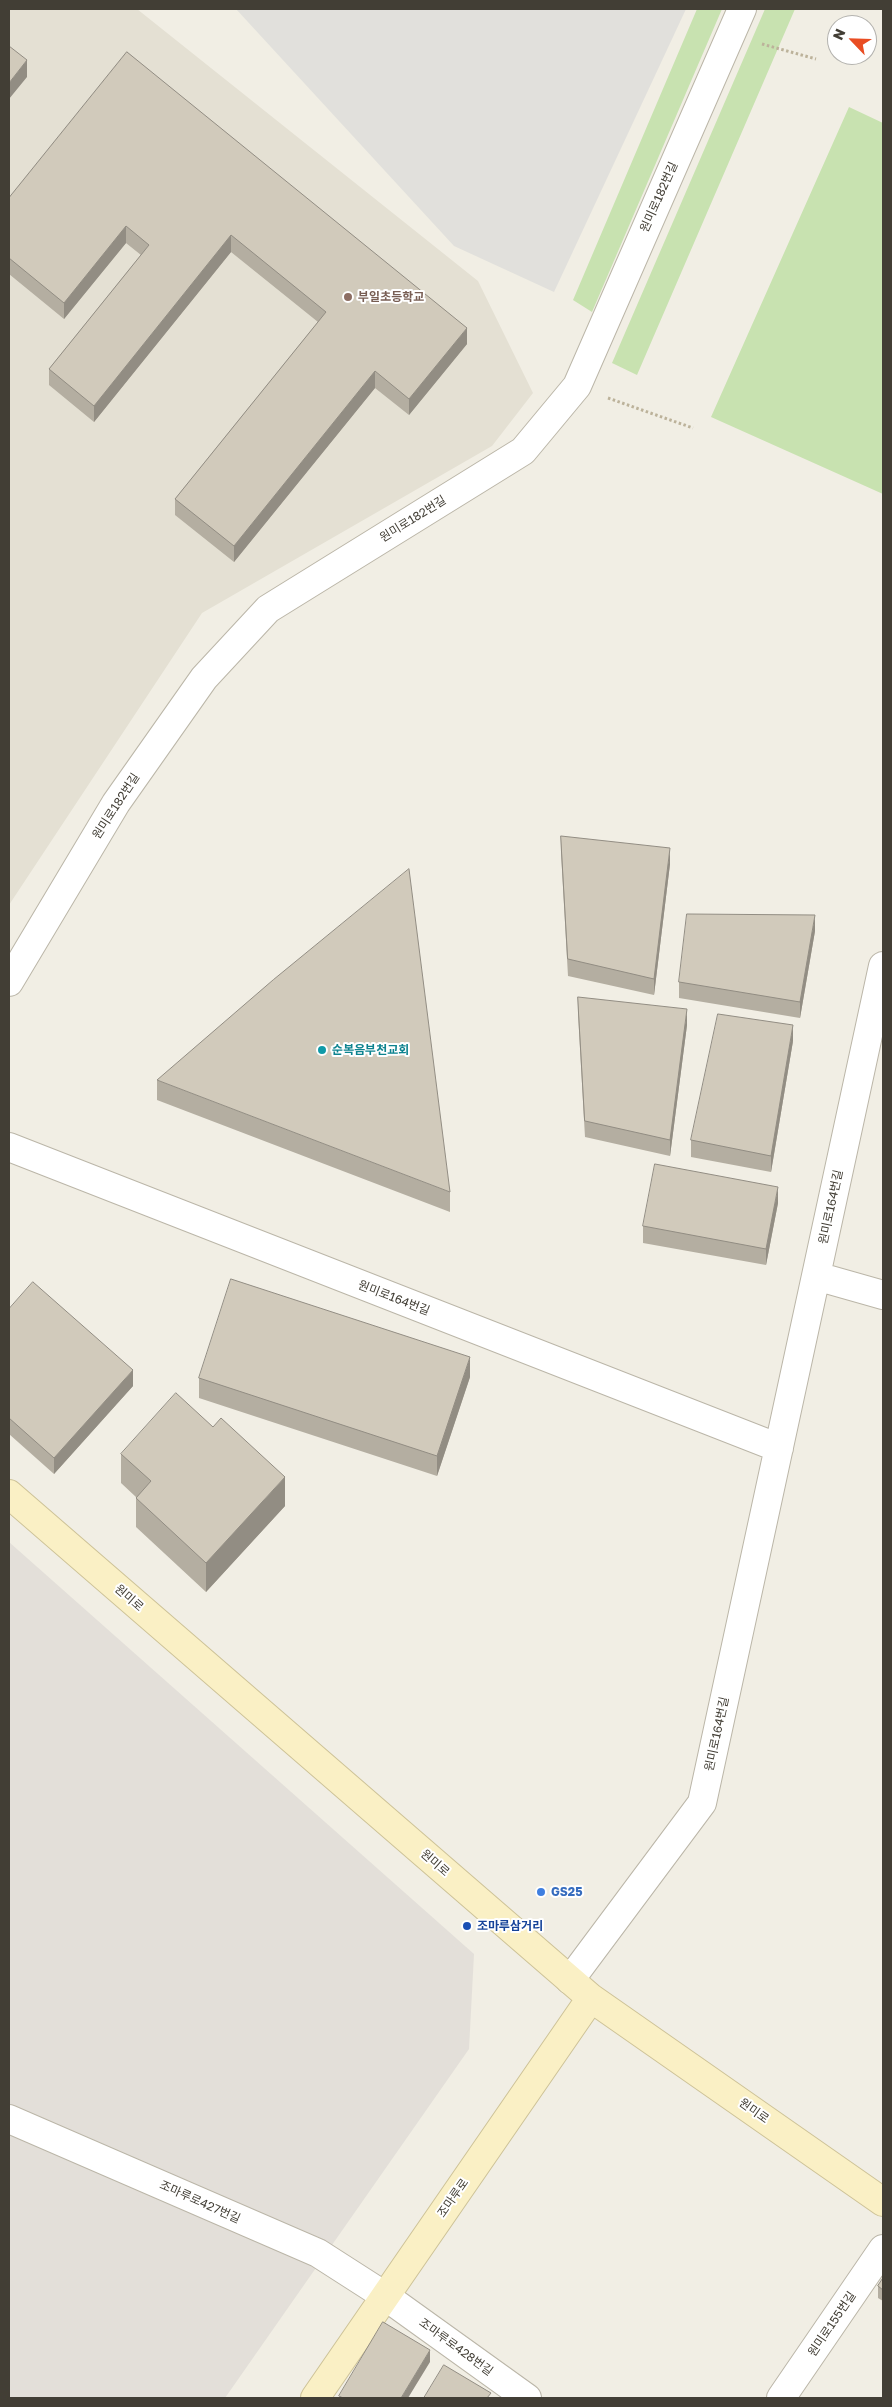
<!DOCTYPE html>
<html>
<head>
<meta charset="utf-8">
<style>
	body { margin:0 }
	#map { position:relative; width:892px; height:2407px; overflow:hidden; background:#f1eee4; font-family:"Golos Text",sans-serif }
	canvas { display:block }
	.frame { position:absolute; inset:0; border:10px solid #423e35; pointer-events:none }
	.north { position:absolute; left:827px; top:15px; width:50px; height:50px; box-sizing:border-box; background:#fff; border:1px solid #b3b2ae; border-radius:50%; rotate:294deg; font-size:14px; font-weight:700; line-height:20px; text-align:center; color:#423e35 }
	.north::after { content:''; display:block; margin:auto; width:18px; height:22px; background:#e94d23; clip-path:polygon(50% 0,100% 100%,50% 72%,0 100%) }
</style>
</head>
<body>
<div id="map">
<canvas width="892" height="2407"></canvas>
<div class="frame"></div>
<div class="north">N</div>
</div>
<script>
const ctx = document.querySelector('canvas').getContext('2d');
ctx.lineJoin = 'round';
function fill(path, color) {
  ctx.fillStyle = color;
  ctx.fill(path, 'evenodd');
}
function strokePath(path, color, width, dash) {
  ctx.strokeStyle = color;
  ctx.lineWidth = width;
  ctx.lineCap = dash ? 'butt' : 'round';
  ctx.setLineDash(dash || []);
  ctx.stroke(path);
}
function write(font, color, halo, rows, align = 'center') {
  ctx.font = font + ' "Golos Text","Noto Sans KR",sans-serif';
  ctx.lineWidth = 4;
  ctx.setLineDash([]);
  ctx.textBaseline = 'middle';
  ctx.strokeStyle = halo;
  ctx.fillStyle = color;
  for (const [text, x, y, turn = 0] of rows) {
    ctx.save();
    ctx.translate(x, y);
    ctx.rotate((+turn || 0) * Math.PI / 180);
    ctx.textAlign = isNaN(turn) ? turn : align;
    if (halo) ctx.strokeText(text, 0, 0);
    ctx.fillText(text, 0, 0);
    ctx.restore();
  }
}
const residential = new Path2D(`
	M9,9H137L478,281L533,393L492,446L202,613L9,905Z`);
const industrial = new Path2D(`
	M9,1542L474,1954L469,2049L225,2398H9Z`);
const green = new Path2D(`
	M697,9H722L592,312L573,300Z
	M765,9H795L637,375L612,363Z
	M849,107L883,123V494L711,417Z`);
const parking = new Path2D(`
	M236,9H686L554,292L454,246Z`);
const path = new Path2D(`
	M762,44L816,59
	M608,398L693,428`);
const street = new Path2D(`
	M9,982L116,803L204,678L268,609L523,451L577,386L742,9
	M9,1147L779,1448
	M816,1276L883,1295
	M570,1980L702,1803L883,966
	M9,2119L318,2253L385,2296L527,2398
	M781,2398L883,2249`);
const secondary = new Path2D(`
	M9,1494L591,1998L883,2202
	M315,2398L591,1998`);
const wall = new Path2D(`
	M127,52L467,344L409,415L375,388L234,562L175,515V499L318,322L231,252L94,422L49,385V369L141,255L126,243L64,319L9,274V198Z
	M561,836L670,864L654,995L568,976L561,852Z
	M815,931L800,1018L679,998V982Z
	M578,997L687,1025L670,1156L585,1137L578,1013Z
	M793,1041L771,1172L691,1157V1140Z
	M157,1080L450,1192V1212L157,1100Z
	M778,1203L766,1265L643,1243V1226Z
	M9,1309L133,1386L54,1474L9,1434Z
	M470,1377L437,1476L199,1398V1378Z
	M121,1454L285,1506L206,1592L136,1527V1497L121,1483Z
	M883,2278V2301L878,2298V2286Z`);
const shadedWall = new Path2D(`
	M27,60V77L9,99V83Z
	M126,226V243L64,319V303Z
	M231,235V252L94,422V406Z
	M467,328V344L409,415V399Z
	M375,371V388L234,562V546Z
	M670,848V864L654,995V979Z
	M815,915V931L800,1018V1002Z
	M687,1009V1025L670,1156V1140Z
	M793,1025V1041L771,1172V1156Z
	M778,1187V1203L766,1265V1249Z
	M470,1357V1377L437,1476V1456Z
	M133,1370V1386L54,1474V1458Z
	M285,1477V1506L206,1592V1563Z
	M430,2350V2362L408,2398H401Z`);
const building = new Path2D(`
	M9,46L27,60L9,83Z
	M127,52L467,328L409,399L375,371L234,546L175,499L326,312L231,235L94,406L49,369L149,245L126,226L64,303L9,258V198Z
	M561,836L670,848L654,979L568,959Z
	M409,869L450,1192L157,1080L273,980Z
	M687,914L815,915L800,1002L679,982Z
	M578,997L687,1009L670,1140L585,1121Z
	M718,1014L793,1025L771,1156L691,1140Z
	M655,1164L778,1187L766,1249L643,1226Z
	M231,1279L470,1357L437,1456L199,1378Z
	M33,1282L133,1370L54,1458L9,1418V1309Z
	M176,1393L213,1427L221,1418L285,1477L206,1563L136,1498L151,1481L121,1454Z
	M883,2278V2290L878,2286Z
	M383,2322L430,2350L401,2398H343L339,2396Z
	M444,2365L491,2393L487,2398H424Z`);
const markers = [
	[348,297,5,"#8d6e63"],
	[322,1050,5,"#0f9aa8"],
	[541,1892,5,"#3f7fe0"],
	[467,1926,5,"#1a4fb4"]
];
const streetNames = [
	["원미로182번길",659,197,-66],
	["원미로182번길",413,519,-32],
	["원미로182번길",116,806,-57],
	["원미로164번길",831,1207,-78],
	["원미로164번길",394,1298,21],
	["원미로",129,1598,41],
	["원미로164번길",717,1734,-78],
	["원미로",435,1863,41],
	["원미로",754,2111,35],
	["조마루로",453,2198,-55],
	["조마루로427번길",200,2202,24],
	["원미로155번길",832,2324,-56],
	["조마루로428번길",456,2347,36]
];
const educationNames = [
	["부일초등학교",358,297]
];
const cultureNames = [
	["순복음부천교회",332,1050]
];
const shopNames = [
	["GS25",551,1892]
];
const transitNames = [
	["조마루삼거리",477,1926]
];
fill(residential, '#e4e0d3');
fill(industrial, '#e3dfd9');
fill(green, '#c8e2b0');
fill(parking, '#e1e0dc');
strokePath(street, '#bbb6a8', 30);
strokePath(secondary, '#cdc297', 30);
strokePath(path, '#bcb29a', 3, [2.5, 2.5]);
strokePath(street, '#fff', 28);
strokePath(secondary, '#faf0c5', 28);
fill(wall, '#b4aea1');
fill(shadedWall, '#928d83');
fill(building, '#d1cabb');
strokePath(building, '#928d83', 1);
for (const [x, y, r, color] of markers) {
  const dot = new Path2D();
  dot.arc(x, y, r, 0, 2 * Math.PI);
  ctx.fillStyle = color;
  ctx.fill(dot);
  strokePath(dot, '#fff', 2);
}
write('12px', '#423e35', '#fff', streetNames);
write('bold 12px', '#785e54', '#fff', educationNames, 'left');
write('bold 12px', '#0d838f', '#fff', cultureNames, 'left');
write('bold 12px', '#366cbe', '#fff', shopNames, 'left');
write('bold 12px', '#164399', '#fff', transitNames, 'left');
</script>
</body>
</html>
